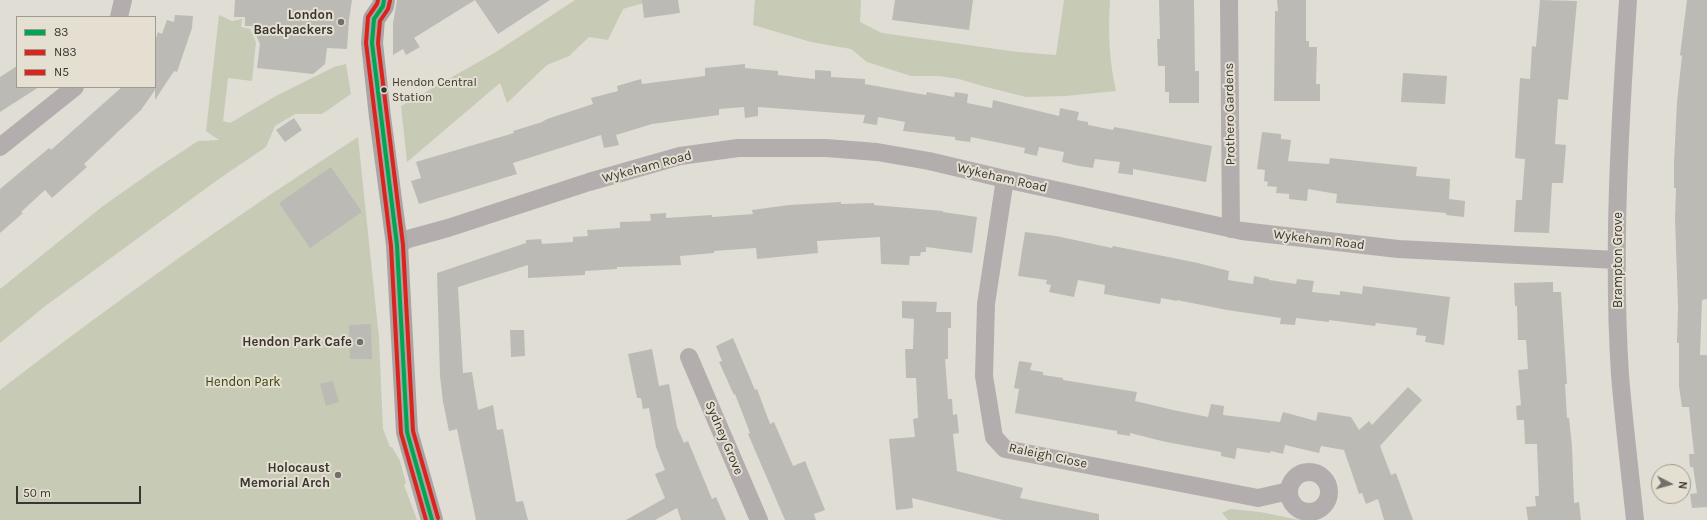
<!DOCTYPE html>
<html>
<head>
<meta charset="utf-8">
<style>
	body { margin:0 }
	#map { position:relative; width:1707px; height:520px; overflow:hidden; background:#e0ddd5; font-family:Karla,sans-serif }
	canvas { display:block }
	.legend { position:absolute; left:16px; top:16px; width:140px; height:72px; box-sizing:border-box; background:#e4dfd1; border:1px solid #9f9b91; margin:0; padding:5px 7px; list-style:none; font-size:12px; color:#383631 }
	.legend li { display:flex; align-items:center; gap:8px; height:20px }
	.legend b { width:20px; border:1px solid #9f9b91 }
	.north { position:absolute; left:1651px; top:464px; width:40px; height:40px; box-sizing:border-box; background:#e4dfd1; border:1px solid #9f9b91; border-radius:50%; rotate:96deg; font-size:11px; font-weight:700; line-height:16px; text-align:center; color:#383631 }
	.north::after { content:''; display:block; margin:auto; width:14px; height:18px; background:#73706a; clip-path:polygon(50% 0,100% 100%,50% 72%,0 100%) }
	.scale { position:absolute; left:16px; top:486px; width:125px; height:18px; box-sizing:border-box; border:2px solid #383631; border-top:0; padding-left:5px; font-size:12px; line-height:14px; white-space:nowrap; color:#383631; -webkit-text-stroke:3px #e4dfd1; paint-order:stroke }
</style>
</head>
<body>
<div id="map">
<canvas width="1707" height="520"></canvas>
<ul class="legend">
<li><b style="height:5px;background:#00a651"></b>83</li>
<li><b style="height:5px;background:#dc241f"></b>N83</li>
<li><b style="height:5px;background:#dc241f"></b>N5</li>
</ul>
<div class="north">N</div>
<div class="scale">50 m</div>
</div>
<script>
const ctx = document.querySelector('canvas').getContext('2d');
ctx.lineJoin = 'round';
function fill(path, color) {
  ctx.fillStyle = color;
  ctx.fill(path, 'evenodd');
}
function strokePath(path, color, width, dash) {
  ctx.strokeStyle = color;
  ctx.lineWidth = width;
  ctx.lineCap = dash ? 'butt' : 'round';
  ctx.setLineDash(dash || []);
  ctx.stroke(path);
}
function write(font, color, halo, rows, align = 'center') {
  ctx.font = font + ' Karla,sans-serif';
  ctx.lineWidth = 4;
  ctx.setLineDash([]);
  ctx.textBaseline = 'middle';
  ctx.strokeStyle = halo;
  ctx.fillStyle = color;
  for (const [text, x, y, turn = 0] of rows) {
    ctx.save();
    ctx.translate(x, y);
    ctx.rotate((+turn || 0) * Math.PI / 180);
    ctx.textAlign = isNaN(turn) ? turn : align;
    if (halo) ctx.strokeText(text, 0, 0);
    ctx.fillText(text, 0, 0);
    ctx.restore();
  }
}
const green = new Path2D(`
	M575,0H654L623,9L608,40L589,37L569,56L547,65L507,103L500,83L407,162L401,106L496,52Z
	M755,0H861L860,22L882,33L1018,52L1056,55L1064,0H1110C1108,32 1109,59 1116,91L1065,96L1026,97L986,87L959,79L939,76H911L867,62L851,49L811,42L753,25Z
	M219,15L232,21L242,19L241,27L250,29L256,42L252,81L228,78L223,121L230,123L276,96L334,67L346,64L351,94L322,114H295L275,126L266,147L216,181L44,307L0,343V289L103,206L154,170L198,141L219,140L206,131Z
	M358,137L379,338L383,429L390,447H392L400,461L406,483L404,485L417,520H0V390C116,301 235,216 358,137Z
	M1230,509L1260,512L1300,520H1228L1222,513Z`);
const building = new Path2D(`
	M235,0H352L349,20L347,49L327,48L325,64L313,74L257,68L260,44L252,26H245V17H234Z
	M397,0H550L498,34L475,0L414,38L420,47L406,55L403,49L393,55V23Z
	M642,0H678L680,13L644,18Z
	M895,0H973L969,30L892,20Z
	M1159,0H1194L1195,71H1199V103H1169V92H1165V66H1158L1157,39H1160Z
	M1277,0H1306V41H1309V47H1317L1316,84H1320V101H1274L1275,11H1278Z
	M1540,0L1577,1L1568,100L1558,99L1555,144L1566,145L1563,183H1552L1549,233L1514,232L1516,200H1522L1525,159L1515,158L1520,78L1530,79L1532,46L1536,47Z
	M1687,0H1707V299L1702,300L1700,355H1707V507L1692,508L1690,494L1697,493L1693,467H1690L1689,454H1694L1689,407H1682L1679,386V343H1677L1678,306L1675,218L1676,188H1674V163L1677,102L1682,56L1680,55Z
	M175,15L193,16L192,28L177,72L174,71L155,100V90L141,110L84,164L87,167L52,198L45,190L21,212L23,213L0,233V189L49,148L51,150L122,87H155V41L158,32L162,34L167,20L174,22Z
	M745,64V68L778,71V75L815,79V70L831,71V77L865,79V84L898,90L926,95L927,92L954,97L955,92L968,94L967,103L992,108L993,100L1059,116L1060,108L1079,112L1077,120L1088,122V125L1113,130L1114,127L1131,130L1212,146L1206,182L1133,169V175L1118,173L1120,162L1095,159L1093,168L1079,166L1062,162L1064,152L1039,147L1037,156L1024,153L1025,148L971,137L970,142L955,140V137L903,131L905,122L878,117L877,125L863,123L865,115L758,107V116L745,118L744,107L719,109V115L652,124L616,135L619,145L604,148L601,135L513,163L517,174L419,204L411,181L421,178L416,162L514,133L513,131L542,122L547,119L593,104L591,98L618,91L617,86L641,79L642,84L705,76V68Z
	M17,66V87H39L0,112V77Z
	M1403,73L1447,76L1445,104L1401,102Z
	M294,118L302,130L285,142L276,130Z
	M1262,132L1281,134V139L1291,140L1288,161L1329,164L1330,158L1417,167L1416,176L1450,179L1449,199L1465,201L1464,217L1446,215V213L1336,203L1337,194L1308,189L1307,201L1289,199V194L1276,193L1277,187L1267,186L1268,182L1264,181L1265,170L1257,169Z
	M331,167L362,212L310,248L279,203Z
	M841,202V204L874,203V205L943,211V212L977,217L972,253L926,247V252H921L920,256H910L909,265L881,264L880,237L817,241L818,253L757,259L756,248L714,251V253L680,256L681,265L617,267V269L585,271V275L528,278V265L458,287L463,373L472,372L478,410L493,405L497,430L503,429L516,502L523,501L528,520H476L457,429L449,431L443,402L440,376L437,273L526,243V240L541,239L542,244L573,242V237L588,236L587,230L620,228V222L651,221L650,214L666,213V218L712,215V217L753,214L752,210L789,205Z
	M1025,232L1056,236L1112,248L1113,246L1198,263L1229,271L1228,280L1253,284L1254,276L1269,279V280L1296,284L1297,279L1314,281L1312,292L1340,295V291L1362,294L1363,286L1450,297L1444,345L1425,342L1426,336L1416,335L1417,328L1376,323L1375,326L1329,320V322L1296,318L1295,325L1280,324L1281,318L1227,310L1177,300V301L1161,298L1160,304L1104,294L1105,285L1078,280L1074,297L1049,292L1051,285L1046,284L1047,280L1018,276Z
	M1553,282V292H1561L1567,384H1565L1567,418H1569L1572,446L1574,503L1579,502L1581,520H1528L1526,507L1536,506L1535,496H1539L1537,444H1525L1524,420H1517L1516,406L1521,405L1518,370L1528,369L1526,340H1518L1517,306H1515L1514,283Z
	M902,301L937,302L936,312H951V328H948V359H945L948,399H952L953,415L957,414L959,433L953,434L957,471L1023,488L1020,498L1099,514V520H1003L912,498L913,508L896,510L889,439L915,437L913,419L918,418L916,378H906L905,349H913L914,319L902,318Z
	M371,324L372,359H350L349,325Z
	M510,330H524L525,356L511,357Z
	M733,338L755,390L757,389L770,424L774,422L793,466L805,461L825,510L814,514L816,520H785L748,434L750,433L735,394L734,395L719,362L722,361L716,346Z
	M652,349L659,386L669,384L677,427L684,443L688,441L712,499L716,497L726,520H681L677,508L655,520H626L665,498L655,474L665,470L656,447L649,408L643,409L641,398H637L628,354Z
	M1019,361L1032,363L1030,370L1043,372V375L1063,378V380L1137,392L1135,401L1173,410L1208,417L1211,404L1224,406L1223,415L1280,422L1283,412L1316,421L1318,412L1351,417L1359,430L1369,421L1372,425L1408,387L1422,400L1380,446L1391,475L1396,473L1413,520H1384L1378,499L1366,504L1362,493L1359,494L1344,450L1321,446L1319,453L1285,445L1283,454L1271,451L1270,453L1237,448L1235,459L1221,456V452L1166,442L1130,433V436L1117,434V431L1015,413L1019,389L1014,388Z
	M333,381L339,402L326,406L320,384Z`);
const street = new Path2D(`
	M1229,0L1231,229
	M1628,0C1620,124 1612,251 1620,375C1624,424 1630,472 1635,520
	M119,17L123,0
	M0,147L75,87
	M1005,179L986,304L984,376L994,437L1005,449L1258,498L1289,491
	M397,245L408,239L448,228L589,182L680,156L738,148H826L877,152L929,161L1005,179L1242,231L1398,249L1617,260
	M689,357L759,520
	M1289 492a20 20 0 1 1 40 0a20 20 0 1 1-40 0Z`);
const secondary = new Path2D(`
	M384,0L383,6L374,19L372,43L380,117L397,245L407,432L432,520`);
const bus1 = new Path2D(`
	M384,0L383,6L374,19L372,43L397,245L407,432L432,520`);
const bus2 = new Path2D(`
	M378,0L377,4L368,17L366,43L391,246L401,433L426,520`);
const bus3 = new Path2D(`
	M390,1L388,9L380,21L378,43L403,245L413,431L438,518`);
const markers = [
	[341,22,4,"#73706a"],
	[384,90,3.5,"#383631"],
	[360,342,4,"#73706a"],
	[338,475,4,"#73706a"]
];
const busNames = [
	["Hendon Central",392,83],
	["Station",392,98]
];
const poiNames = [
	["London",333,15],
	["Backpackers",333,30],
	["Hendon Park Cafe",352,342],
	["Holocaust",330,468],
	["Memorial Arch",330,483]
];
const streetNames = [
	["Prothero Gardens",1230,114,-91],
	["Wykeham Road",647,167,-15],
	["Wykeham Road",1002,178,13],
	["Wykeham Road",1319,240,7],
	["Brampton Grove",1618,260,-90],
	["Sydney Grove",724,438,67],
	["Raleigh Close",1048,456,12]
];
const parkNames = [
	["Hendon Park",243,382]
];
fill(green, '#c7cab5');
fill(building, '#bcbab5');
strokePath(street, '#b4adae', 18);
strokePath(secondary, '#aba4a5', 22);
strokePath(bus1, '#00a651', 4);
strokePath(bus2, '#dc241f', 4);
strokePath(bus3, '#dc241f', 4);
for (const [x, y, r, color] of markers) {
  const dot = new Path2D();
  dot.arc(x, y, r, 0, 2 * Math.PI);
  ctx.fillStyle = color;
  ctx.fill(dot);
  strokePath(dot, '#e4dfd1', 1.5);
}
write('12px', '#383631', '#e4dfd1', busNames, 'left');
write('bold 13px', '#383631', '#e4dfd1', poiNames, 'right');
write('13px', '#383631', '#e4dfd1', streetNames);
write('13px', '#354105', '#e4dfd1', parkNames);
</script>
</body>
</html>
